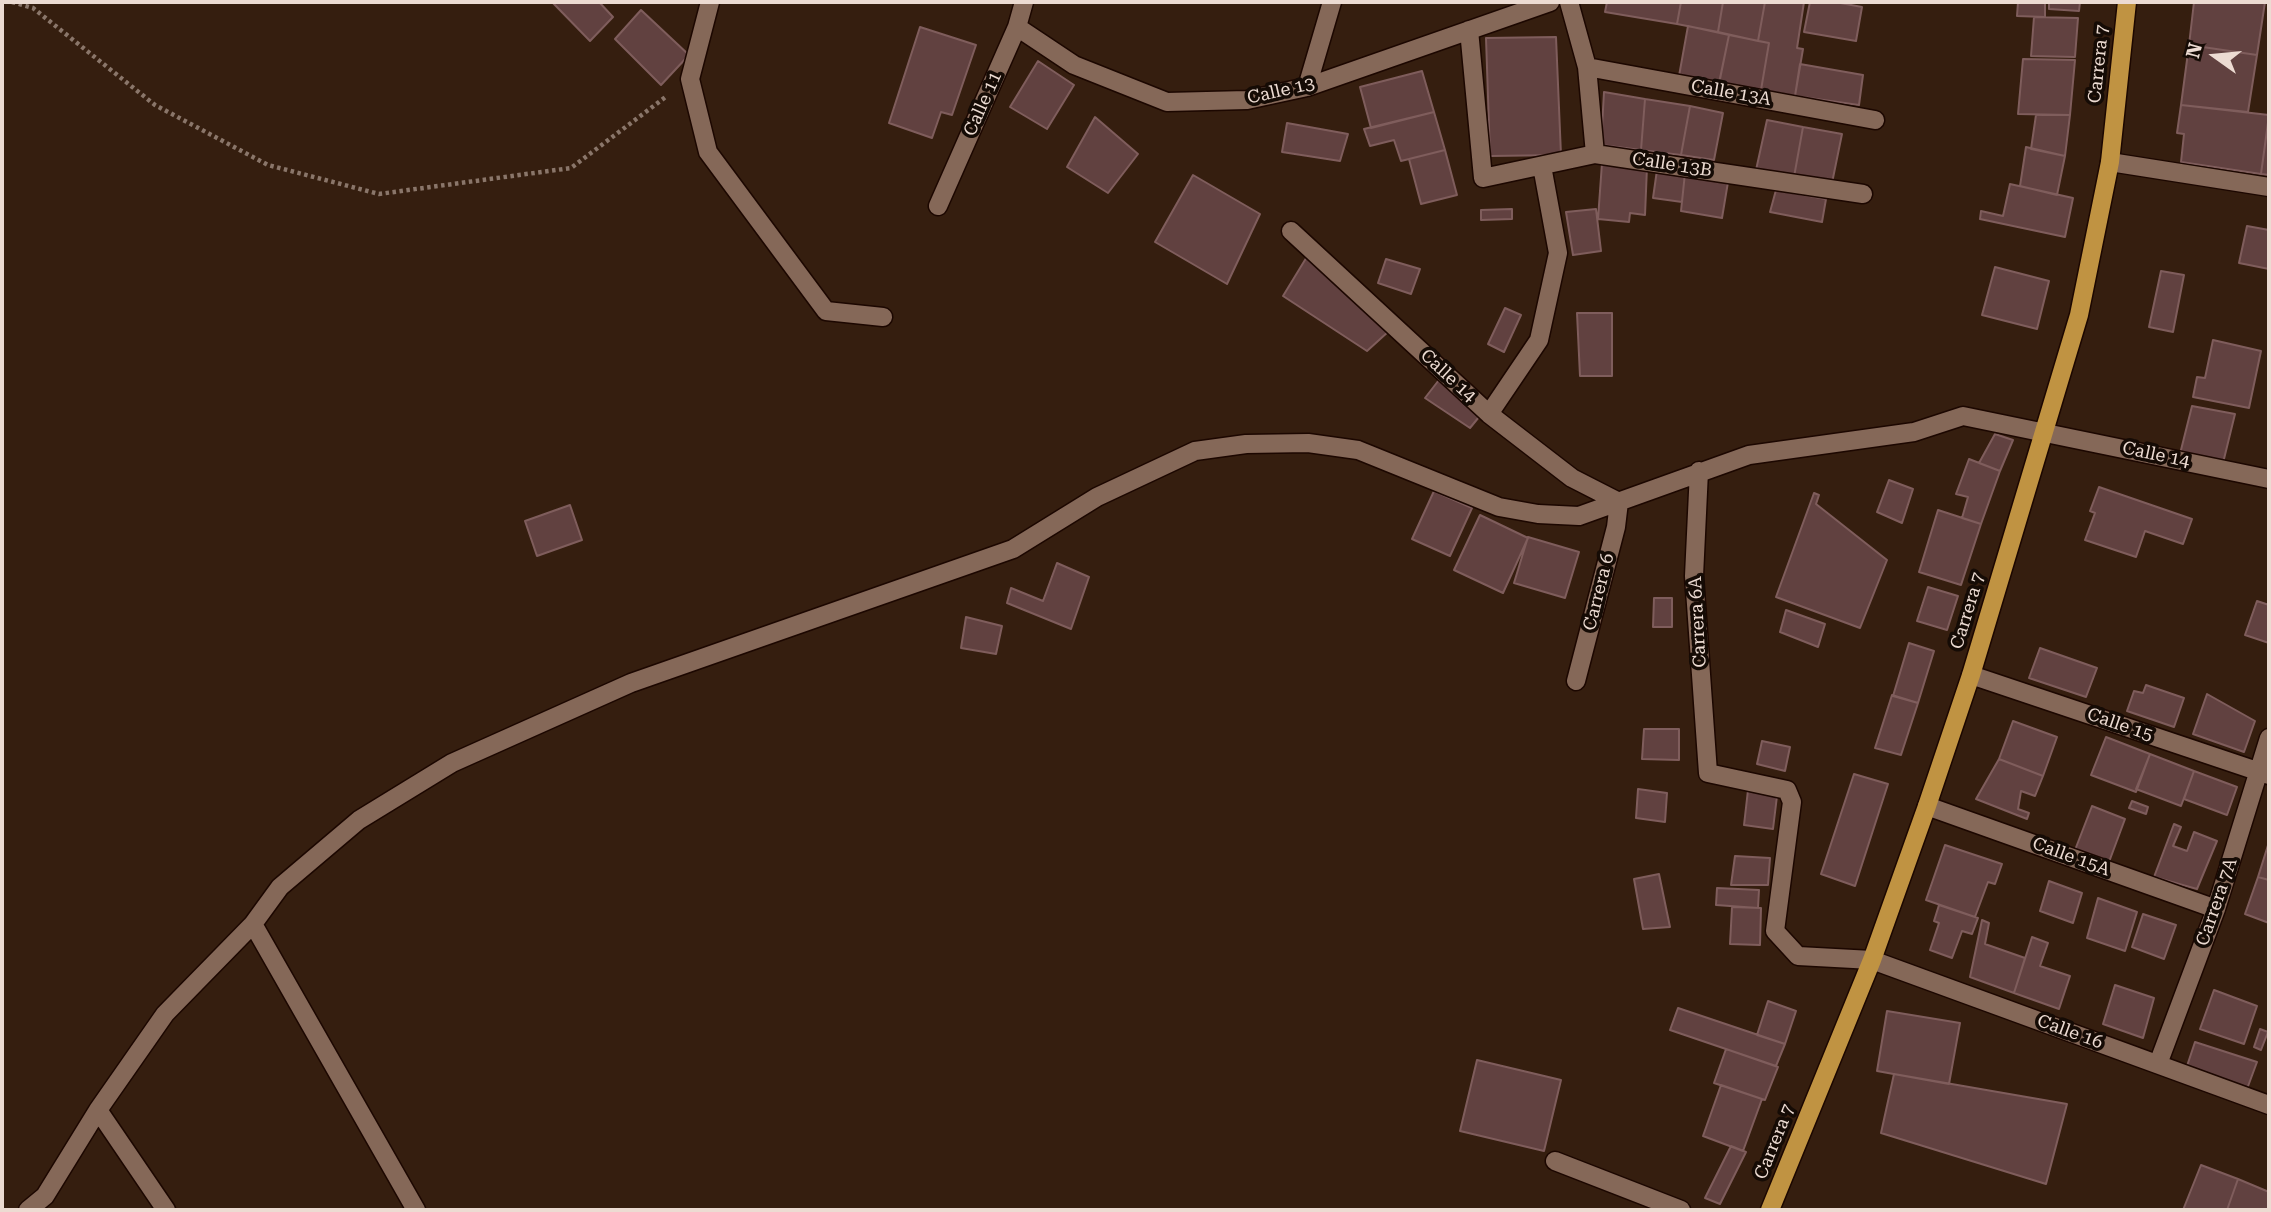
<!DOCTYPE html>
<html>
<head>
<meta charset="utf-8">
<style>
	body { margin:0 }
	#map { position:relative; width:2271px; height:1212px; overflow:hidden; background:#351e0f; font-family:"Roboto Serif",serif }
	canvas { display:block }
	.frame { position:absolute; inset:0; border:4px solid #ecdbd2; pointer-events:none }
	.north { position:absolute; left:2180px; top:21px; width:70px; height:70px; -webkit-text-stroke:5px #150b05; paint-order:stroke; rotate:285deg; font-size:19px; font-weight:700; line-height:28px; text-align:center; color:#ecdbd2 }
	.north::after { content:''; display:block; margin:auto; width:24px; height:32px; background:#ecdbd2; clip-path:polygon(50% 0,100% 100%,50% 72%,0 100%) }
</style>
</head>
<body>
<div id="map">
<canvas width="2271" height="1212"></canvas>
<div class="frame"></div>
<div class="north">N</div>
</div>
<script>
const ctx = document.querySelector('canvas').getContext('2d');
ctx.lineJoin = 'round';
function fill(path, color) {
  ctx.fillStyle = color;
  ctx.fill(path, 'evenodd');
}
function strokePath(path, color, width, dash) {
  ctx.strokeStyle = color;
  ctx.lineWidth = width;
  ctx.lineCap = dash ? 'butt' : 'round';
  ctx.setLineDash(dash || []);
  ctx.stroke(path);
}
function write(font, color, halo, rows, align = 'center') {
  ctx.font = font + ' "Roboto Serif",serif';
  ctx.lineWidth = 7;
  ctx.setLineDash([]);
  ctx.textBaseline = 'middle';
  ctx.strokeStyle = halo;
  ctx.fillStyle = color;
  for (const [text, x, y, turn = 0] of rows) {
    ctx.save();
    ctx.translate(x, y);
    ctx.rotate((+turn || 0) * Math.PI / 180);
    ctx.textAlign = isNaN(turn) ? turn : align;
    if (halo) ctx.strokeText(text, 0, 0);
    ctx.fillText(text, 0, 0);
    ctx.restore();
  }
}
const building = new Path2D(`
	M552,2H599L613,17L590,41Z
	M1607,2H1681L1677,24L1605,12Z
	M1681,2H1723L1718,32L1677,24Z
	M1723,2H1765L1758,41L1718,32Z
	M1765,2H1804L1797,48L1803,49L1795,96L1761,90L1769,43L1758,41Z
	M1810,2H1835L1862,7L1856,41L1804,32Z
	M2018,2H2045V17L2017,16Z
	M2049,2H2080L2079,11L2049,9Z
	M2194,2H2265L2257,55L2189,45Z
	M641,10L689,55L661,85L615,39Z
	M2034,17L2078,18L2075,57L2031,56Z
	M1688,26L1729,35L1719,83L1679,76Z
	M920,27L976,45L952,115L941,112L932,138L889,123Z
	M1729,35L1769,43L1761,90L1719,84Z
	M1556,37L1561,155L1490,156L1486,38Z
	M2189,45L2257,55L2248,112L2181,105Z
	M2023,59L2075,60L2070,115L2018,114Z
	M1038,61L1074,85L1047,129L1010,107Z
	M1800,64L1863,75L1859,105L1795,96Z
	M1422,71L1434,112L1371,128L1360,87Z
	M1604,92L1645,99L1641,150L1601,145Z
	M1645,99L1690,106L1681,155L1641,150Z
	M2181,105L2269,115L2261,174L2181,162L2184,134L2177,133Z
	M1690,106L1723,113L1714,160L1681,155Z
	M1434,112L1445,150L1401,161L1394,140L1370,146L1364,129Z
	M2036,115H2070L2065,156L2031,149Z
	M2269,116V175L2261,174Z
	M1095,117L1138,154L1108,193L1067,167Z
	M1767,120L1803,127L1794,177L1756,170Z
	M1287,123L1348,134L1340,161L1282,152Z
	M1803,127L1842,134L1832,183L1794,177Z
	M2026,147L2065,156L2057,195L2020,186Z
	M1445,150L1457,195L1421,204L1409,159Z
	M1602,163L1647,167L1645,215L1630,213L1629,222L1598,219Z
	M1657,170L1685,173L1682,202L1653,198Z
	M1685,173L1728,182L1722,218L1681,211Z
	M1193,175L1260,214L1227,284L1155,242Z
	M2010,184L2073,198L2065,237L1980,219L1981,211L2003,216Z
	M1776,190L1826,199L1822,222L1770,212Z
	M1512,209V219L1481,220V210Z
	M1596,209L1601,251L1573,255L1566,212Z
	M2247,226L2269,230V269L2239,263Z
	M1308,255L1389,331L1367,351L1283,296Z
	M1386,259L1420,269L1411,294L1378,283Z
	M1995,267L2049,281L2037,329L1982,315Z
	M2161,271L2184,275L2173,332L2149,327Z
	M1505,308L1521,315L1504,352L1488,344Z
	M1577,313H1612V376H1580Z
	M2213,340L2261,351L2249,408L2193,397L2197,377L2205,378Z
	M1442,376L1483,412L1470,428L1425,398Z
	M2192,406L2235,414L2223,463L2180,454Z
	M1995,434L2013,440L2000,471L1979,463Z
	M1969,459L2000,471L1981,524L1962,518L1968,497L1956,494Z
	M1889,480L1913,489L1902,523L1877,512Z
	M2099,487L2192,519L2183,544L2145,531L2136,557L2085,540L2095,513L2090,511Z
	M1434,491L1472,508L1450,556L1412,539Z
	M1814,493L1819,495L1816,504L1887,560L1860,628L1776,597Z
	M570,505L582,540L537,556L525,521Z
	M1938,510L1981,524L1961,585L1919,572Z
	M1480,515L1528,538L1503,593L1454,570Z
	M1528,537L1579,552L1565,598L1514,583Z
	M1057,563L1089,577L1071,629L1007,603L1011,588L1043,601Z
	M1928,587L1958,596L1947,630L1917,621Z
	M1654,598H1672V627H1653Z
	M2257,601L2269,605V643L2245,635Z
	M1786,610L1825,624L1818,647L1780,632Z
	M966,617L1002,626L996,654L961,648Z
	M1909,643L1934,651L1918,703L1893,696Z
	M2040,648L2097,668L2086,697L2029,678Z
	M2146,685L2184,698L2174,727L2127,711L2134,691L2143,693Z
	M2207,694L2255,721L2244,752L2193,734Z
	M1892,695L1918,703L1901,755L1875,748Z
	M2013,721L2057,737L2043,776L1999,759Z
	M1644,729H1679V760L1642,759Z
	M2106,737L2150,754L2136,792L2091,775Z
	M1762,741L1790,747L1785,771L1757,764Z
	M2150,754L2194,771L2181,806L2136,789Z
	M1999,759L2043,776L2035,796L2021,791L2018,809L2029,813L2027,819L1976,799Z
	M2194,771L2237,787L2227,815L2184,799Z
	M1854,774L1888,784L1855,886L1821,874Z
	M1638,789L1667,793L1665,822L1636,818Z
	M1748,790L1777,796L1773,829L1744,825Z
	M2132,801L2148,807L2146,814L2129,808Z
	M2092,806L2125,819L2109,862L2075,850Z
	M2174,824L2181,827L2173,846L2187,851L2194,832L2217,841L2197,889L2154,877Z
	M2269,842V880L2258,877Z
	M1945,845L2002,864L1995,884L1988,882L1975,917L1926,900Z
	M1735,856L1770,858L1768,885H1731Z
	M1659,874L1670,927L1643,929L1634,879Z
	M2258,877L2269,880V923L2245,914Z
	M2049,881L2082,893L2073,923L2040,911Z
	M1717,888L1759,890L1758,908L1716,905Z
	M2098,898L2137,912L2125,951L2087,938Z
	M1939,905L1978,918L1972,934L1962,931L1952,958L1930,950L1939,923L1934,921Z
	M1732,907L1761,908L1760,945L1730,944Z
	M2143,914L2176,925L2164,959L2132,947Z
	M1982,920L1989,923L1985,944L2025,958L2014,993L1970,977Z
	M2032,937L2048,943L2040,966L2070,976L2059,1009L2014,993Z
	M2115,985L2154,998L2143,1038L2103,1024Z
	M2214,990L2257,1006L2244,1044L2200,1029Z
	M1768,1001L1796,1011L1785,1044L1757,1035Z
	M1678,1008L1785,1044L1776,1066L1670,1030Z
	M1887,1011L1960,1023L1949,1084L1877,1071Z
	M2260,1029L2268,1032L2261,1050L2254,1047Z
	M2195,1042L2257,1062L2247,1089L2186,1069Z
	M1726,1049L1778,1067L1765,1100L1714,1083Z
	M1477,1060L1561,1080L1544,1151L1460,1131Z
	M1894,1074L2067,1104L2046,1184L1881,1133Z
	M1721,1085L1762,1099L1743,1151L1703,1136Z
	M1731,1146L1746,1152L1720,1204L1705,1198Z
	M2201,1165L2238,1179L2227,1210H2183Z
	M2238,1179L2269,1192V1210H2227Z`);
const path = new Path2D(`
	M12,2L33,8L155,105L268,165L379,194L571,168L667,96`);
const minor = new Path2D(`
	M710,2L690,79L708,152L826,311L883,317
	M1569,2L1587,67L1595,154
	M1017,27L1074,65L1167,102L1247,100L1307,87L1550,2
	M1469,30L1483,178L1595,154L1863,194
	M1587,67L1875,120
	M1307,87L1332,2
	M2110,162L2269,187
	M938,206L1017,27L1024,2
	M1291,231L1489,414L1572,478L1619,502
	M1489,414L1539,340L1558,253L1542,166
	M1699,471L1694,576L1708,773L1787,790L1792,802L1775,931L1798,956L1872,960L2269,1105
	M1971,675L2269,775
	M1576,681L1616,527L1619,502
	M1927,806L2216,909
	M253,924L416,1210
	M2158,1064L2216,909L2269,738
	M98,1110L166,1210
	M1555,1161L1681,1210
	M28,1210L45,1196L98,1110L165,1014L253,924L280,887L359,820L452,763L631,683L1013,549L1097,497L1195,451L1246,444L1308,443L1358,450L1499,507L1538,514L1579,516L1749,455L1914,432L1963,416L2269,479`);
const primary = new Path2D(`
	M1770,1210L1872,960L1927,806L1971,675L2079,315L2110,162L2127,2`);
const streetNames = [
	["Carrera 7",2099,64,-84],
	["Calle 13",1281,91,-13],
	["Calle 13A",1731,93,10],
	["Calle 11",983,104,-66],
	["Calle 13B",1672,165,9],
	["Calle 14",1448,376,43],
	["Calle 14",2156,455,12],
	["Carrera 6",1599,592,-76],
	["Carrera 7",1968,611,-73],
	["Carrera 6A",1698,622,-93],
	["Calle 15",2120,725,19],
	["Calle 15A",2071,857,20],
	["Carrera 7A",2217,902,-71],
	["Calle 16",2070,1032,20],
	["Carrera 7",1775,1142,-68]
];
fill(building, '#614140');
strokePath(building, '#7f5d5c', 2);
strokePath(minor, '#1c0700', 21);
strokePath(primary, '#1c0700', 21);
strokePath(path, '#8a766a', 4.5, [3.5, 3.5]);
strokePath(minor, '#856858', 18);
strokePath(primary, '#c09342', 18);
write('18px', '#ecdbd2', '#150b05', streetNames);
</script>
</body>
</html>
